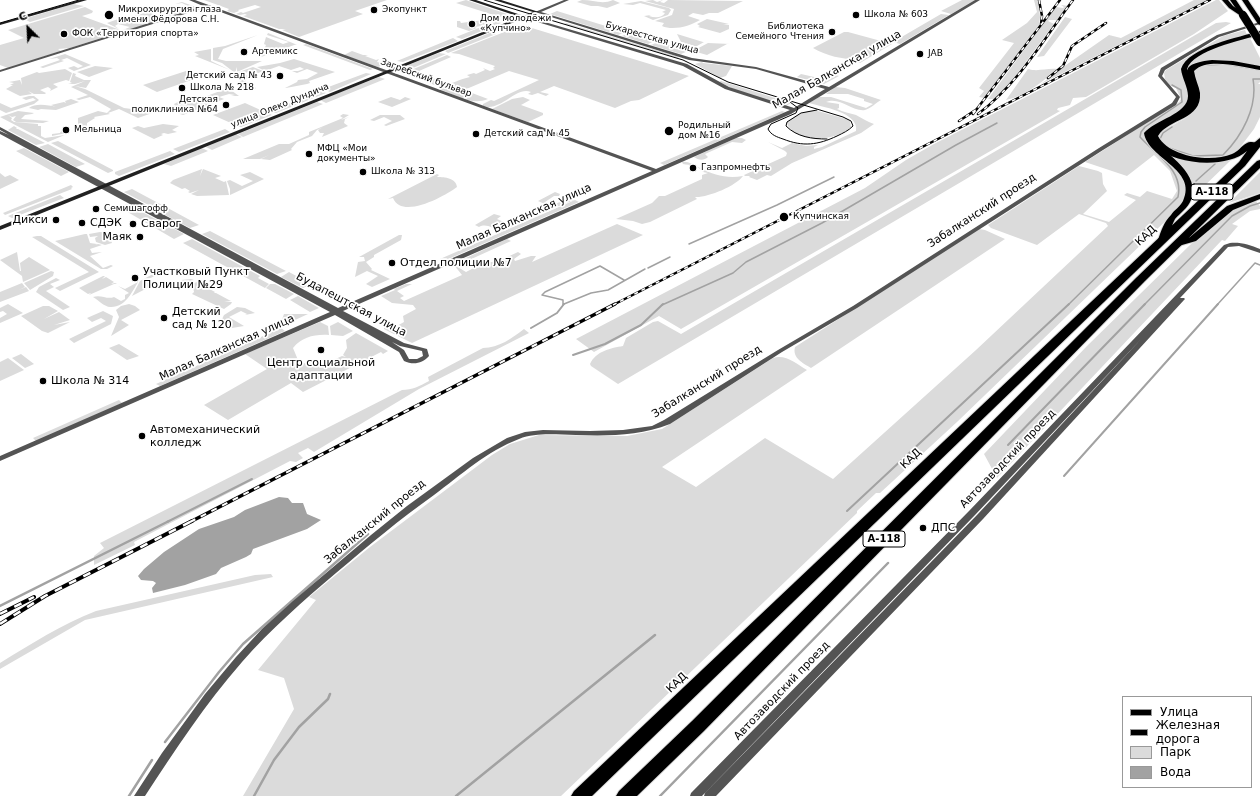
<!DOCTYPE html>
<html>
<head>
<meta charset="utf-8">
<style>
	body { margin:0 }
	#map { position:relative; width:1260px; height:796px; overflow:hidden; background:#fff; font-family:"DejaVu Sans",sans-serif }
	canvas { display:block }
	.legend { position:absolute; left:1122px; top:696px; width:130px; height:92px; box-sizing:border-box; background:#fff; border:1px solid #999; margin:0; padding:5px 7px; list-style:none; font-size:12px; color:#000 }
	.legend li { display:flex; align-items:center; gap:8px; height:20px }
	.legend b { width:20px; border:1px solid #999 }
	.north { position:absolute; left:8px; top:8px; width:40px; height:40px; -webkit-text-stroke:3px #fff; paint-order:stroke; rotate:336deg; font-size:11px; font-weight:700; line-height:16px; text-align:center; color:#000 }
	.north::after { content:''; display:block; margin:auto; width:14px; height:18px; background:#000; clip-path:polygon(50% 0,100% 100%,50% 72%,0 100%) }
</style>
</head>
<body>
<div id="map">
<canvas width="1260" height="796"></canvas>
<ul class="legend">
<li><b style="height:5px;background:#000"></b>Улица</li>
<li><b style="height:5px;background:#000"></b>Железная дорога</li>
<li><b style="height:11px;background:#dbdbdb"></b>Парк</li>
<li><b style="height:11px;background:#a2a2a2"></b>Вода</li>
</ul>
<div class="north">С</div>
</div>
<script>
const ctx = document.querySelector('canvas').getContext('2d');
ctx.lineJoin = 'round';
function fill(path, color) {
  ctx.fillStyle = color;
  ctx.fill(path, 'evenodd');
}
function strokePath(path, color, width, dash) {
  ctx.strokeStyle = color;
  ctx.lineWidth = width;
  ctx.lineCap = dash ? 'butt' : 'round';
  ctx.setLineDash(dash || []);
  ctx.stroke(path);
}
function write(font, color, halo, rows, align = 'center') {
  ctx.font = font + ' "DejaVu Sans",sans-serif';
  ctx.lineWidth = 3.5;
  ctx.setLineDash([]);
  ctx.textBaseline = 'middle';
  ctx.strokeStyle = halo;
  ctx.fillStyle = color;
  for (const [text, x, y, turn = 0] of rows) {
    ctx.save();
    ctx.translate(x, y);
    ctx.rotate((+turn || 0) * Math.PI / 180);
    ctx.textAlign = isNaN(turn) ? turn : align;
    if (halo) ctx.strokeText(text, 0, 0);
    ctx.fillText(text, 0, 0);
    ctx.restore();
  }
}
const green = new Path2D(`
	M204,0H387L355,11L363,14L299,37L282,30L286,29H279L243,16L247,15L245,14L240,15L236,14L241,12L243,13L261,7L255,5L238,10L239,11L234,13L227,11L229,9Z
	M466,0L507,14L500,17L456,3Z
	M582,0C594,0 602,5 613,0L620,3L607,8L598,6H591L577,2Z
	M653,0L657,2L663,0L660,2L664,3L668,0L743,1L718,13H709L703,15L693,13L688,16L700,20C690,26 673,31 662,26L664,23L655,21L672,15L674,9L645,1Z
	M962,0H975L951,14L941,11Z
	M1034,0H1038L1040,17L1039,25L984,98L979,97L984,91L979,88L1014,43L1002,40L1027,23L1037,12Z
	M1194,0H1207L1041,84L1066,65L1109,35L1121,38Z
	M1216,0H1219L1228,11L1194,34L1086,97L1073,98L1070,105L1058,108L1057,110L1060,111L681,329L659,316L594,352L576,339L865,188L906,160L934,144Z
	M641,1L669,8L671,10L668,15L653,20L644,16L651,15L649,16C655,18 662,18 665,13L662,12L666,10L640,3L633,5L623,4Z
	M182,2L196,7L195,8H197L125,31L123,30L130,27L118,24L115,26L119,29L107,23L121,18L130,17L148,12L162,17L190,7L182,3L175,4Z
	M73,4L84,6L30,22L24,19Z
	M1061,5L1069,6L1057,20H1049L1048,21L1054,24L1017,74L997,99H988L1055,8L1056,7L1063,8L1064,7Z
	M85,7L93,11L92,13L82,16L123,31L70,48L58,49L61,51L8,68L0,65V45L24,38L8,30Z
	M557,11L622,31L626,32L618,35L550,14Z
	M941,14L949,15L900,44L893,42Z
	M1065,17L1072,19L1044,56L1037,57Z
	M491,19V21L486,22L489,23L482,26L480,25L481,26L475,27L477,28L469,31L457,27V21H460L461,23Z
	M707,19L729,24L723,25H729V29L720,33L698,27L700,26L697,24Z
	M496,21L501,23L462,39L456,37Z
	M1226,22L1231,23L618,384L591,366L590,364C596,351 611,348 623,346L626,338L653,322L658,321L681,334L1216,23Z
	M566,23L679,57L677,58L564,24Z
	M522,25L689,76L639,100L631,101L615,108L554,86L540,92L549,94L546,96L538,93L532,95L528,94L531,92C515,86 502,112 483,106V104L491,100L494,101L539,80L509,71L464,90L488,99C472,106 455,95 439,89L441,87C451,84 460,79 470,77L467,75L474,73L476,74L485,70L483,68L490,71L495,69L493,68L495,66L459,54L451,53Z
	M1245,30L1247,35C1229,42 1187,50 1180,69L1188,91L1187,102L1180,110L1149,128C1126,150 1212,167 1177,210L957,422L880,493H876L857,511V513L561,796H243L294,709L284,678L258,670L316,600L309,597L370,547L492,455L510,444L539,435L627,436L662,429L773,358C786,354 796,364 807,370L662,467L696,487L765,438L833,479L976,350L1108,226L1106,223L1079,214L1037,245L991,228L988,225L1079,166L1098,171L1102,173L1103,184L1107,191L1083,214L1109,222L1136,200L1124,195L1127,193L1140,197L1147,191L1172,199L1177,191L1170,171L1154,155L1127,176L1085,162L1179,102L1181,99L1176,88L1169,85L1165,79L1164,73L1166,70L1223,36Z
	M492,32L496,34L448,53L445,51Z
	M844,32H848L892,44L860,63L856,62L857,60C843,59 826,56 813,48Z
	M268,33L295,44H297L261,57L266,45L264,44L266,37L283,44L289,42L267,35Z
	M629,33L655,41L648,44L622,36Z
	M677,34L703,42H704L690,50L684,48L683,45L685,43L681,42Z
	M258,35L223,49L218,59L226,61H262L237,72V67L235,73L222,63L213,60V48L225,46Z
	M453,38L458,41L403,62L397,61Z
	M1250,38L1260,58V66L1206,61L1194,63L1187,68C1191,53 1236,42 1250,38Z
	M658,42L688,51L681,54L651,45Z
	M708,43L730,44H731H727L707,55L693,51Z
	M306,44L373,69L370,70L303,45Z
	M211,49V61L230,70L195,56L199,55L194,52Z
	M352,51L363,55H368L365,56L376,60L379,59L377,62L385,64L378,67L344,55Z
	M439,53L446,54L408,70H401L409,66L408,65Z
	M65,54L91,65L74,71L68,68L74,66L78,68L83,66L67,58L61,60L64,61L43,68L40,67L60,60L57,58L49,59Z
	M447,55L451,57L419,71L421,74L444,82L437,86L404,73Z
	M294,59L335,72L309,81L310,83L307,84L286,88H285L297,82L298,80L307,79L318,73L307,69L297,73L292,71H298L304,69L300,67L291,70L279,66L265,71L257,67L280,63Z
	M702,62L703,63L732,66L726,76L720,78L695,64Z
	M1207,63H1226L1260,69V82L1258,84H1260V117L1254,129L1235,154L1223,159H1209L1181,155L1163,145L1157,135L1160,132C1173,124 1201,115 1199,96C1199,87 1195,79 1192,71L1194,68Z
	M95,66L113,68L89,77L77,72Z
	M1060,66H1061C1046,79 1026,96 1006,100L1028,69C1038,72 1046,68 1057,69Z
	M253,67L263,71L251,76L250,75L253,73L250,71L243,74L250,77L246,79V82H251L248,84L256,88L252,91L238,88L240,80L236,73Z
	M65,69L72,73L69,81L66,80L53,84L58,87L50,91L51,89L48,87L40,90L46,93L45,94H34L28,91L32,94L20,96L6,89L13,85H10L14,83L9,82L20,80L22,85L21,78L37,72L39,73Z
	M186,71L200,77L157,92L143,85Z
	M73,73L76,74L75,76L84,80H91L86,88L75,86L85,89L124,108L155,112L138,118L119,109L108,113L110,114L94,117L95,118L87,123V127L77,132H73L78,130V118L98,111L107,113L111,109L90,97L79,100L76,99L88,95L71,87L85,81L75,84H68L72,83L70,82Z
	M366,73L371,74L330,92L323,89Z
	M801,74L823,79L833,74L839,76L824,84L797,77Z
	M379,77L385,79L326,103L320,100Z
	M721,81L791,103L786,106L736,90L719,82Z
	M835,87L845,88L881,100C877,102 870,109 865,110C852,112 840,96 826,102L839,104V108L837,109C843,112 850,113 856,115C862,118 868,122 874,124L861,133L792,163L771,176L767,175L757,180L749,177L750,176H745L744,175L786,156L787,153L785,151L768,142L782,148L792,143L806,146L818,145L814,147V149L822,147L856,131C859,112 822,107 809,103L819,97H831L866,108L873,104L864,101V99L848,94H826Z
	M228,88L239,96H231L235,95L229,94L219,97L224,99L183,115L180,114L174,104L178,102L183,105Z
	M321,91L326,93L276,113L270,111Z
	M29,96H34L39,100L34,104L6,113L0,110V103L11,108L36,100L33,98L26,100L22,98Z
	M391,97L400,100L405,97L411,99L392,107L378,102Z
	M523,97L530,100L521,105L543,113V115L528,122L492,109L512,99Z
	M71,99L79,102L56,110L41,109L38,110L29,108C35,103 48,105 56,107L51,105L64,102L66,103L65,101Z
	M317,102L323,104L243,137L238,134Z
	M245,103L265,112L233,124L213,115Z
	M18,111L34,113L32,114L25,115L21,119L49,121L43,123L16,122L13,120L16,116L12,117L8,115L12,118L11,120L14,122L38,124V126H41V136L45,138L65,135L66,133L52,136V134L60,133L62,130L67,129V134L48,142L0,117Z
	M782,111L785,112L664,165L660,163Z
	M818,111L846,119L850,121L851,127C836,141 801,144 788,126L787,122C795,115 808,110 818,111Z
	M266,112L272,115L241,127L234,125Z
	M343,114L349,115L341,120L349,117L345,119L344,123L348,126L322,137L324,133H320L318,130L323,127L317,130L312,136L297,142L291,149L292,150L270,160L261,159L269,155L260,159H243L279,144H289L309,135V132L343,118L340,116Z
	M380,115H400L405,119L386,126L384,125L392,121L384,117L374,121L370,120Z
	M163,124L179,126L172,130L177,132L168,134L164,133L161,134L163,135L154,139L132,128L138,126L144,128Z
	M14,126L17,128L16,129H18L45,143L36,145L8,130Z
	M225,129L230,132L179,152L173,149Z
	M236,134L242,137L212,150L206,147Z
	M736,138H742L746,140L742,143L732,142L705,154L708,157C704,161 698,160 694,157Z
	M58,141L113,170V171L108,173L51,143Z
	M48,144L85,164L76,167L39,147Z
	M24,148L69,172L61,176L16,151Z
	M202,148L208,151L171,166L164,164Z
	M170,151L175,154L119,176L115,174V172Z
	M1164,151L1207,162L1230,161L1194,196H1192C1193,174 1178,165 1164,151Z
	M682,162C688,161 694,165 700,168C714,175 727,179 743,176C736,186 707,198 695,197L697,199L650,222L642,224L633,221L616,219L652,203L659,196H665L702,179V175L708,173L703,172C699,166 690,165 683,164Z
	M202,169L200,176L203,169L221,176L215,178L224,182L226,181L229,195L197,196L191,194L199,190L190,193L188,192L190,191L185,188L182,189L170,183L173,180Z
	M250,172L264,179L230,195V189L227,181L230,180L242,186L253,181L240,175Z
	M1260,172V193L1229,203Z
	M0,173L5,177L10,175L19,180L0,189Z
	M437,174L439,175L437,177C445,177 456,178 457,187C445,196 402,220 393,198L388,199Z
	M71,185L73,187L71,188L72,189L5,215L3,213Z
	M132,189L162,205L154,208L124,192Z
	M555,192L560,194L559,196H554L545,202L554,205L565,199L562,198L564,197L574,200L554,208L538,201Z
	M60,195L64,198L12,218L8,216Z
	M1254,199L1260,206V209L1250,211L1232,224L1238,226L1225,241L1222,240L997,478L984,454L1087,346L1190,245L1221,217L1235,207Z
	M575,200L579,202L446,260L440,259Z
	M127,204L184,234L174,239L119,207Z
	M164,206L199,225L190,228L156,210Z
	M494,214L501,216L497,219L513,226L500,232C493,228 486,223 479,227L475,225Z
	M617,224L643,235L412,343L384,329V327H395L404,322L403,316L416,309L413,305L392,303L381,296L395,290L394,289L406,284H412L397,291L404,296L400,298L404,301L462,275L454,265L455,263L507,239L511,241L456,266L466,272L485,262H503V259L518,252L521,254L514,259L515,261L531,256H536L532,262Z
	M979,229L985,230L1005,239L811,368C803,363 792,358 795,347Z
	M210,231L286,271L277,274L202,234Z
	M100,232L108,233L112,243L105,245L96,242L95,238L98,236L90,237L89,234Z
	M85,234H87L90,243L97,244L95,245L98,244L102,245L90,249L92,253L102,252L90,256L103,268L111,265L113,266L107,269H101L55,241Z
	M399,235H402L401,240L374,255V257L366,262L372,269L371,270L390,279L372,287L366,284L378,276L367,271L355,277L358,262L365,261L364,257H359Z
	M37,236H41L99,272L60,291L55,288L89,272L32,237Z
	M192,239L260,276L258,278L269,284L265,288L183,243Z
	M17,252L20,271H21L20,263L29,257L50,270L23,282L22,276L0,260Z
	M51,271L54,272L53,276L30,290L24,283Z
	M289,272L311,284L303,288L281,277Z
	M153,274H160L148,279L155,284L132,296L140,281Z
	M103,276H105L102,279L106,277L114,282L111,284L115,283L117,284H114L89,295L91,293L88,294L79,288Z
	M56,278L60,280L50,284L54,287L46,291L70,307L63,310L36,292L39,287Z
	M191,279L194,280L189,283L192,284L197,282L199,283L200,289H201L200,284L215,292L214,293H216L229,300L231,301L224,302H232L231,304L224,309L192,294L194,292L193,287L181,280Z
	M138,282C132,292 125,308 110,307C105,307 98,300 93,297C101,294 107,300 114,297L121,301L125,299V295L129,293L118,286L125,289Z
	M22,283L25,287L19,290L26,287L29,291L0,302V292Z
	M270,284H275L294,294L286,299L266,288Z
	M298,296L319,308L310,312L290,300Z
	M8,304L23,313L0,323V318L7,314L3,311L0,312V308Z
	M129,304L135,306L140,310L121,320L129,325L111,336L119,317L116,310L121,306Z
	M43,306H49L58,311L44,319L59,312L70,320L54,325L70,322L48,333L42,331L21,316Z
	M237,307L245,308L255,313L245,315L247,314L241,311L229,317L244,326L232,328L221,321L224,315Z
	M103,311L113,316L111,324L74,343L69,339L106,321L101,318L92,322L87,318Z
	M284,314H308L282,326L280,325Z
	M320,322L328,326L329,335C315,334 302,337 293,348L298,360L308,365V366L325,364L342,356L346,357L343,355L347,348L346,340L356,333L388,351L383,354L381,352L303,392L291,383L228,420L204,405L267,369L245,354Z
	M338,322L353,331L343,336L331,335L330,326Z
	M281,328L285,331L160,386L156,384Z
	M524,329L529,333L419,389L314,452L308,448L298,453L303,458L296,462L290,461L134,542L135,545L94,565V556L104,548L100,543L402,390C412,390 420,386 429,381L428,377L483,348C499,348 512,338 524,329Z
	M119,344L139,356L127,360L109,348Z
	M21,354L34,364L25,368L12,358Z
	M8,358L24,370L0,381V362Z
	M119,400L122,403L36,441L33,438Z
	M271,574L273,577L85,620L0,669V663C31,644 62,624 96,611L255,575Z`);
const water = new Path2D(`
	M279,497L288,498L292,503H303L307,514L321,520L307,529L253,549L251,554L246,557L221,568L216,574L185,585L153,593L152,588L156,583L153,581L141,580L138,576L144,569L164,552L199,529L234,517L245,510Z`);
const streamFar2 = new Path2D(`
	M1206,65L1226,64L1260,70
	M1160,139L1163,133L1172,127
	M1169,148L1193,156L1223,155C1242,136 1258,107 1253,79H1260
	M1196,181L1215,164
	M689,244L777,205L834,177
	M648,268L670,257
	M564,304L591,293L608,290L645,269
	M563,305V300L542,295L545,292L600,266L624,280
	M662,305L733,273L746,262L822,223L956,145L997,123
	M1068,305L1178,197C1184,170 1156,155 1140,137L1141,132L1145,127L1182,102L1181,90L1172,85
	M1144,305L1232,216L1250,206L1260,203
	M1217,305L1255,263L1260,265`);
const streamFar1 = new Path2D(`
	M531,328L557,313L564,304
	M573,355L605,344L641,325L663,304
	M1008,445L1145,304
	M1064,476L1218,304
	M847,511L1069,304
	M167,522L252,479`);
const stream = new Path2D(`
	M0,606L169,521
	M165,742L219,672L243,644L368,534
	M129,796L152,760
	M254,796L274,760L299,727L328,699L330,694
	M456,796L655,635
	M660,796L888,563`);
const street = new Path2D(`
	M189,0H195L656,169L790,110L725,89L683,66L521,17V15L687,64L729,87L794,108L825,89L756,69L689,60L535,12L564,0H569L541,12L692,58L756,67L829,87L975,0H980L791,114L343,311L404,343L427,349L429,356C422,364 413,365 404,361L399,352L335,315L0,461V456L330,312L0,134V131L9,135L0,130V127L338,308L652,171L207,7L0,72V70L203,6ZM392,342L400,346L422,351L423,356L417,359H409L404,350Z
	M1260,22V24L1219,37L1165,70L1162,76L1180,97L1176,105L1103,150L857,308L782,352L670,424C639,436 608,436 576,435C557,435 537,432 519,439C487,451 461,475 434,495C400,519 368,546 336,573C303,601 271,629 242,662C206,703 175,750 145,796H134L162,753L205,694L236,657L262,629L293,601L371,535L407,506L473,458L507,438L525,432L543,430L590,431L623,430L652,426L664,420L778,350L853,306L1099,148L1172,103L1176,97L1158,76L1161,68L1217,35Z
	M1230,243C1241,242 1250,245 1260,249V253L1239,246L1228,247L1180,298H1184L1185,299L1184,300L983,519L716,796H704L705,793L977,515L1144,336L975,515L702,796H690L691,793L969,511L1224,245Z`);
const secondary = new Path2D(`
	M80,0H87L0,25V23Z
	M469,0H476L524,16L533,12L494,0H501L539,12L0,230V226L520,17Z`);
const primary = new Path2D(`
	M1222,0H1228L1233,6L1246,15L1241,16L1229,8Z
	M1260,31V35C1242,40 1193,50 1187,69C1188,78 1194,87 1195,96C1195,117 1163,121 1152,133V139C1168,155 1201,174 1191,200C1188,208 1180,213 1175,219C1171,226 1169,240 1162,242H1159L1158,240C1161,231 1164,222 1171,215C1174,210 1180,207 1183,201C1198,169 1148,159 1144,133C1155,120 1188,114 1188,96C1188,87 1182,78 1181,69C1188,47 1240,37 1260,31Z
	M1260,194V199L1233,210L1196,241L1175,247L1171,245L1190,237L1227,206Z`);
const highway = new Path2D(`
	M1230,0H1236L1246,15L1245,16H1241Z
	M1242,0H1248L1260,18V25L1258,24Z
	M1212,60L1233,61L1260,66V70C1243,67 1207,57 1194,71C1195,79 1199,86 1200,93C1202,120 1169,118 1158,136C1169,157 1211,163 1232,154C1238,152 1241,146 1247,143C1250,141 1253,143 1255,142C1257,141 1258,139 1260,138V147L1245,166L592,796H571L574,791L1239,162L1247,151C1227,169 1175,165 1156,147C1153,144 1152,140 1150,136C1151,133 1153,130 1155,128C1164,118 1186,118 1191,104C1199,81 1166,65 1212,60Z
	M1260,160V168L1145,281L704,731L637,796H616L619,791L692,721L1137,277L1257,161Z`);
const tram = new Path2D(`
	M484,0L683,60L728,82L843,117L851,121L853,126C848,131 843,133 837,136C818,145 803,147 783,139C777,137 771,135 768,129L771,124L796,113L798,108L790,102
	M0,23L79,0
	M817,110L801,113L787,122L786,126C797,137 812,139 827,139`);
const railFar2 = new Path2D(`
	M1039,0L1042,16L1041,24
	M1048,78L1063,66L1072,46L1106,23
	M973,114L1060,0
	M978,114C1018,84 1044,39 1073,0
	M959,121L977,109
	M613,305L1210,0`);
const railFar1 = new Path2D(`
	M190,522L615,304`);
const rail = new Path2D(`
	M0,614L34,597
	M0,624L45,596L192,521`);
const highwayBridge = new Path2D(`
	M1243,15L1260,42`);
const markers = [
	[374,10,4,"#000"],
	[109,15,5,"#000"],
	[856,15,4,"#000"],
	[472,24,4,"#000"],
	[832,32,4,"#000"],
	[64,34,4,"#000"],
	[244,52,4,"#000"],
	[920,54,4,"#000"],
	[280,76,4,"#000"],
	[182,88,4,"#000"],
	[226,105,4,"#000"],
	[66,130,4,"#000"],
	[669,131,5,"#000"],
	[476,134,4,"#000"],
	[309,154,4,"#000"],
	[693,168,4,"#000"],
	[363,172,4,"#000"],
	[96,209,4,"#000"],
	[784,217,5,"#000"],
	[56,220,4,"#000"],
	[82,223,4,"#000"],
	[133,224,4,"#000"],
	[140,237,4,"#000"],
	[392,263,4,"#000"],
	[135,278,4,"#000"],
	[164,318,4,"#000"],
	[321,350,4,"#000"],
	[43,381,4,"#000"],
	[142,436,4,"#000"],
	[923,528,4,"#000"]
];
const farPoinames = [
	["Микрохирургия глаза",118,10],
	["имени Фёдорова С.Н.",118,20],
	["Экопункт",382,10],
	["Школа № 603",864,15],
	["Дом молодёжи",480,19],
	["«Купчино»",480,29],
	["Библиотека",824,27,"right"],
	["Семейного Чтения",824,37,"right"],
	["ФОК «Территория спорта»",72,34],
	["Артемикс",252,52],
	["JAB",928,54],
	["Детский сад № 43",272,76,"right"],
	["Школа № 218",190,88],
	["Детская",218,100,"right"],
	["поликлиника №64",218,110,"right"],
	["Родильный",678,126],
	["дом №16",678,136],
	["Мельница",74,130],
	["Детский сад № 45",484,134],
	["МФЦ «Мои",317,149],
	["документы»",317,159],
	["Газпромнефть",701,168],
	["Школа № 313",371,172],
	["Семишагофф",104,209],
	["Купчинская",793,217]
];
const farStreetnames = [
	["Бухарестская улица",652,38,16],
	["Загребский бульвар",426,78,20],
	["улица Олеко Дундича",280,106,-22]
];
const shields = [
	[1212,192,42],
	[884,539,42]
];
const shieldNames = [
	["А-118",1212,192],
	["А-118",884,539]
];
const streetNames = [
	["Малая Балканская улица",837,70,-30],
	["Забалканский проезд",982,211,-33],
	["Малая Балканская улица",524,217,-24],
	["КАД",1146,236,-43],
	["Будапештская улица",351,305,28],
	["Малая Балканская улица",227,348,-24],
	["Забалканский проезд",707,382,-32],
	["КАД",911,459,-44],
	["Автозаводский проезд",1008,459,-46],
	["Забалканский проезд",375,522,-39],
	["КАД",677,683,-44],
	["Автозаводский проезд",782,691,-46]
];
const poiNames = [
	["Дикси",48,220,"right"],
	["СДЭК",90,223],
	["Сварог",141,224],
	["Маяк",132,237,"right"],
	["Отдел полиции №7",400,263],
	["Участковый Пункт",143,272],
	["Полиции №29",143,285],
	["Детский",172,312],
	["сад № 120",172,325],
	["Центр социальной",321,363,"center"],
	["адаптации",321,376,"center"],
	["Школа № 314",51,381],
	["Автомеханический",150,430],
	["колледж",150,443],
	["ДПС",931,528]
];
fill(green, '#dbdbdb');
fill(water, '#a2a2a2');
strokePath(streamFar2, '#a2a2a2', 1.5);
strokePath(streamFar1, '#a2a2a2', 2);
strokePath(stream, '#a2a2a2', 2.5);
strokePath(primary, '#dbdbdb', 2);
strokePath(highway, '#dbdbdb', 2);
fill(street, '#545454');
fill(secondary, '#212121');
fill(primary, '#000');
fill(highway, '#000');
strokePath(tram, '#000', 1);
strokePath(railFar2, '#000', 2.5);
strokePath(railFar1, '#000', 3.5);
strokePath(rail, '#000', 4);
strokePath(railFar2, '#fff', 1.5, [4]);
strokePath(railFar1, '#fff', 2, [6]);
strokePath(rail, '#fff', 2.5, [8]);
strokePath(highwayBridge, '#dbdbdb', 9, []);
strokePath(highwayBridge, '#000', 8);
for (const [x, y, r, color] of markers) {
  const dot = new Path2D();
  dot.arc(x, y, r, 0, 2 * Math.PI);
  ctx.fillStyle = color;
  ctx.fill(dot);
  strokePath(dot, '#fff', 1.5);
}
write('9px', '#000', '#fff', farPoinames, 'left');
write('9px', '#000', '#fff', farStreetnames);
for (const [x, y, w] of shields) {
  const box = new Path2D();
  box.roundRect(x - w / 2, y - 8, w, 16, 3);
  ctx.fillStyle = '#fff';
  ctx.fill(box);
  strokePath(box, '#000', 1);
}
write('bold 10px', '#000', null, shieldNames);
write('11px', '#000', '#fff', streetNames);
write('11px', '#000', '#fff', poiNames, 'left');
</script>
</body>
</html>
